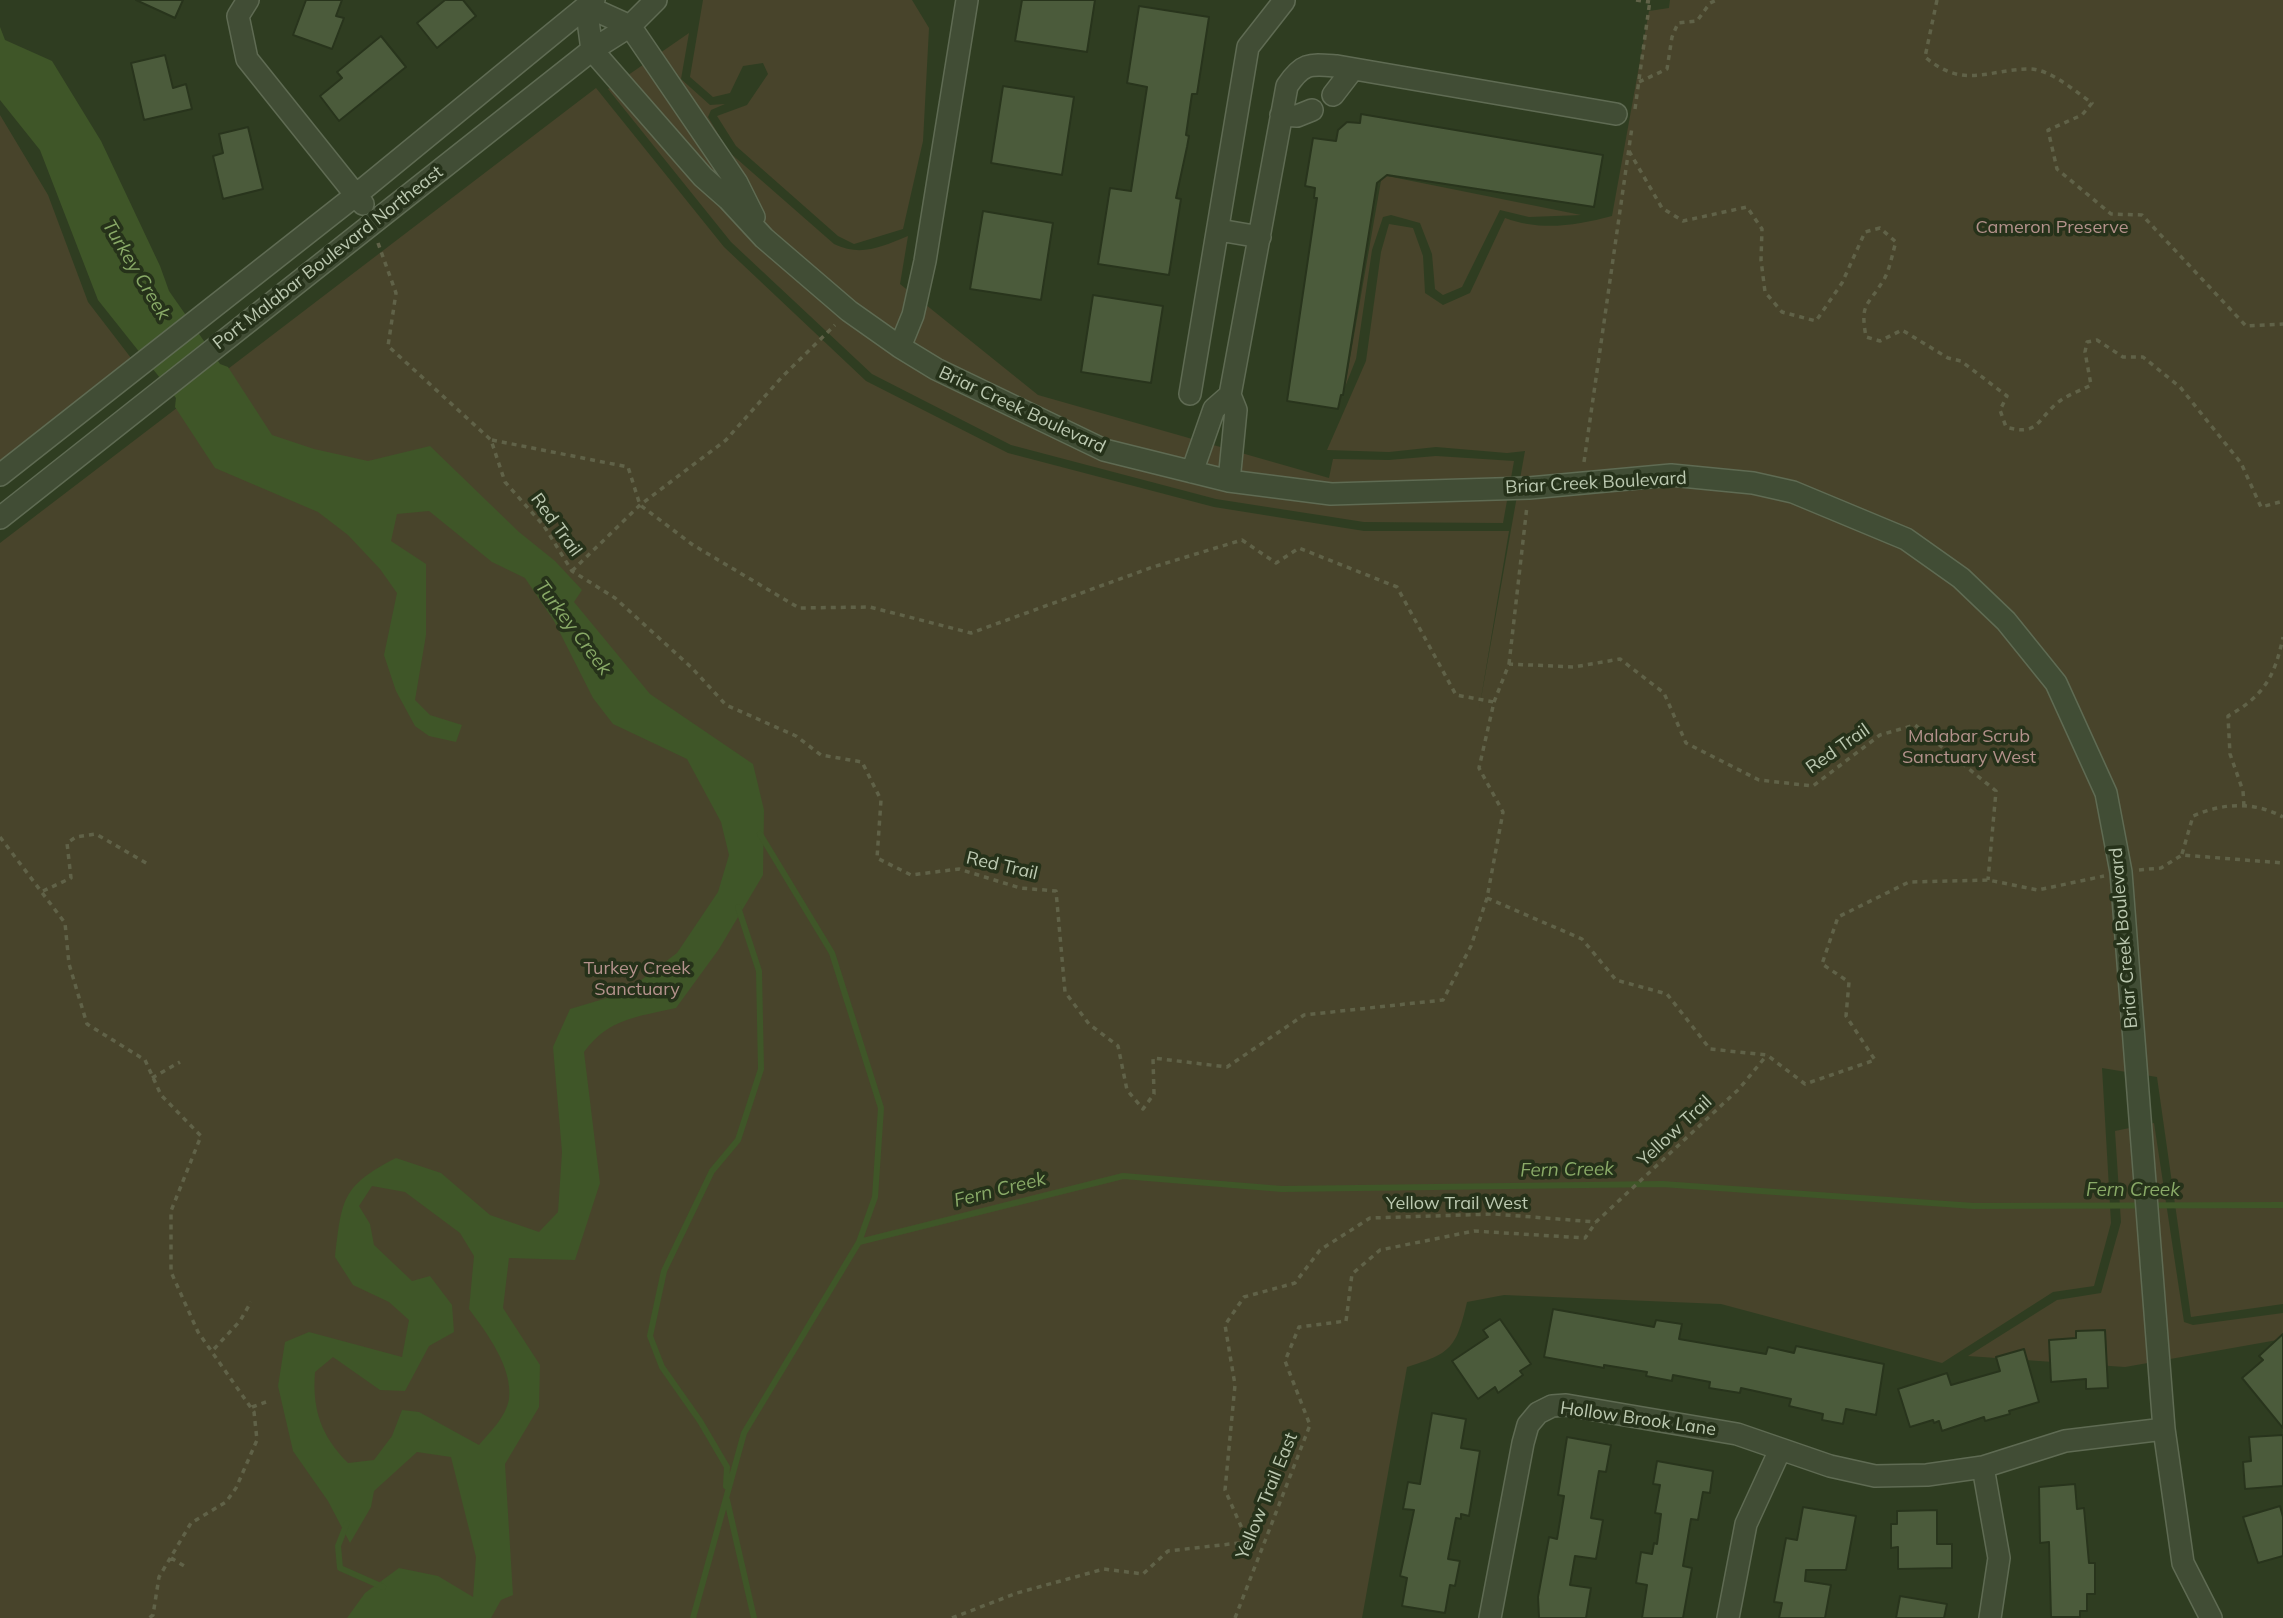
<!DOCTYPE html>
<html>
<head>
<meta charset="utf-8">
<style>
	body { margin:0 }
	canvas { display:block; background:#2f3d21 }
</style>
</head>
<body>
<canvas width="2283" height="1618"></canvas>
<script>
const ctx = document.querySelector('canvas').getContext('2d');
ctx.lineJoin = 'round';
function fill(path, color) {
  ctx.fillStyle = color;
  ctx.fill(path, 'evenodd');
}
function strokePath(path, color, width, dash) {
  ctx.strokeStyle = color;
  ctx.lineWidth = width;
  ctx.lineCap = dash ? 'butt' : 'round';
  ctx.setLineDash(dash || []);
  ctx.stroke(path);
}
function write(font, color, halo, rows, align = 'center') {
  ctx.font = font + ' Mulish,sans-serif';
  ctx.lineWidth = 7;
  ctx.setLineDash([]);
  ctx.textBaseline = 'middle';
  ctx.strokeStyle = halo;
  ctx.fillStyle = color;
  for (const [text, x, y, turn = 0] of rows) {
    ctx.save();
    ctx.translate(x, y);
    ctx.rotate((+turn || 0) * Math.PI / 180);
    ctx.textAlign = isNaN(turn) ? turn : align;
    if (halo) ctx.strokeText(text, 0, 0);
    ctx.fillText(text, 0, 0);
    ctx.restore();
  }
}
const green = new Path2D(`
	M703,0H912L929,28L923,141L903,229L854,244L838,236L736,146L717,116L747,105L768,74L763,63L743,66L730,93L713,97L690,77Z
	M1670,0H2283V1304L2191,1317L2157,1077L2102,1068L2111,1223L2094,1286L2053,1292L1942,1363L1721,1304L1504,1295L1467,1302C1456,1348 1452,1353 1407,1367L1362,1618H0V543L596,88L724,247L866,381L1008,453L1214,507L1364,531H1509L1479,710L1525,451L1507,453L1436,447L1389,452L1327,450L1366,361L1381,252L1389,224L1413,228L1423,256L1425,293L1443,305L1470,293L1505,218C1540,231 1575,226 1612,216L1649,11L1669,8Z
	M689,33L681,79L710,105L725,104L711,110L708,117L729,152L834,244C861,257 881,247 908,236L900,284L1038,395L1329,478L1333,459L1389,460L1436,456L1514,461L1503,523L1364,522L1216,499L1011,445L872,374L731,242L608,89Z
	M0,115L48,195L88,302L131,358L0,461Z
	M1382,175L1581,215L1529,217L1500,210L1462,287L1443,295L1435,289L1432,254L1420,223L1391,215L1383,217L1372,250L1356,359L1345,387Z
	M2154,1123L2184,1322L2193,1325L2283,1313V1339L2125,1367L1968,1356L2057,1300L2101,1293L2121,1222L2115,1131Z`);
const water = new Path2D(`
	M0,27L5,40L52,61L101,141L160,266L169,291L220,364L228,367L272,435L314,449L368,461L430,446L519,532L555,561L582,590L574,602L650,694L753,764L764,810L763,875L719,949L676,1008C637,1017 609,1018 584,1052L600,1183L575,1260L509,1258L503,1308L540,1365L539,1407L505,1464L513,1595L501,1600L491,1618H347L365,1593L399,1568L438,1576L473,1597L476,1557L451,1457L417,1452L374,1491L371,1507L350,1543L328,1501L293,1451L278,1386L285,1342L309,1332L402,1357L409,1320L389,1302L353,1285L335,1257C342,1200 341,1186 396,1158L441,1173L490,1215L539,1232L558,1212L562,1152L553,1047L570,1009L624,993L677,953L718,892L729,855L721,822L687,759L613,724L593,698L554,621L525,578L492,562L429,511L397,514L391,541L426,564V635L415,700L430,715L462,725L456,742L429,736L415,726L396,691L384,655L397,593L380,569L348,535L318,512L215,468L175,407L176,398L98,300L40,150L0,100ZM372,1186L405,1192L460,1233L474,1256L469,1309C486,1332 513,1367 509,1399C506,1417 490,1432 479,1445L419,1412L402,1410L392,1436L374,1460L348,1463C321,1436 312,1409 315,1372L333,1357L380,1390L405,1391L429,1346L454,1332L452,1305L430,1276L412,1281L374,1245L370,1224L359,1206Z`);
const stream = new Path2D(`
	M760,834L832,953L881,1108L875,1197L859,1242
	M726,1486L727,1467L700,1421L662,1367L650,1336L664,1271L712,1171L738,1140L761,1069L759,971L738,907
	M727,1500L754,1618
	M347,1523L338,1546L340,1568L383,1587
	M693,1618L744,1433L859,1242L1123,1176L1282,1189L1662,1184L1974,1206L2283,1205`);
const building = new Path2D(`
	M136,0H183L175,18Z
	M306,0H342L336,16L344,18L332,49L293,35Z
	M445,0H463L476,16L437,48L417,23Z
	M1022,0H1095L1087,52L1015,41Z
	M1139,6L1209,17L1197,94H1192L1186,135L1189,136L1187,147L1176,198L1181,199L1169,275L1098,264L1110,188L1131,191L1147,87L1127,83Z
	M381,36L406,67L339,121L320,96L342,78L337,72Z
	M165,55L173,88L186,84L192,109L144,120L131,63Z
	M1003,86L1074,97L1062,175L991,163Z
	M1361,114L1603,155L1594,207L1387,175L1377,183L1343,395H1341L1338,409L1287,401L1317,198H1314L1315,188L1305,186L1313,138L1336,141L1338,130L1347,122L1360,123Z
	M248,127L263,189L223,199L213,156L223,153L219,134Z
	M983,211L1053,223L1041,300L970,289Z
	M1093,295L1163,306L1151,383L1081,372Z
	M1553,1309L1654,1327L1656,1320L1682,1324L1679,1339L1766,1354L1768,1347L1794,1353L1796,1346L1884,1364L1876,1415L1846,1409L1843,1424L1822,1420L1823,1414L1789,1406L1791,1399L1741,1388L1740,1393L1709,1388L1710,1382L1673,1375L1672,1381L1646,1376L1647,1372L1604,1365V1368L1544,1357Z
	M1500,1319L1531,1364L1520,1371L1523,1375L1498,1393L1495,1387L1478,1399L1452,1361L1488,1337L1483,1330Z
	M2105,1330L2108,1388L2086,1389V1379L2051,1382L2049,1340L2076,1338V1331Z
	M2283,1334V1428L2242,1378L2263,1360L2259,1356Z
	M2024,1349L2039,1402L2009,1411L2010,1414L1985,1421L1984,1417L1942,1431L1939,1421L1934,1423L1933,1420L1910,1427L1898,1389L1947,1373L1951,1385L2000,1371L1996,1357Z
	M1432,1413L1466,1419L1461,1448L1480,1451L1469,1516L1461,1514V1519L1456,1518L1448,1559L1460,1561L1455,1586L1450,1585L1445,1613L1402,1606L1407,1578L1400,1576L1414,1510L1403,1509L1408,1482L1420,1484Z
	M2283,1435V1486L2245,1489L2243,1462L2251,1461L2249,1437Z
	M1567,1437L1611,1445L1606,1472L1599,1471L1591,1518L1603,1520L1596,1559L1575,1556L1570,1585L1591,1588L1586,1618H1539L1538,1597L1549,1537L1557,1539L1564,1496L1558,1495Z
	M1657,1461L1713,1471L1710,1493L1703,1492L1698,1520L1691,1519L1683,1566L1692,1568L1683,1618H1642L1647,1585L1636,1583L1641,1552L1652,1554L1654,1543L1657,1544L1661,1514L1655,1513L1660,1485L1653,1484Z
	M2075,1484L2077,1509L2084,1508L2089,1563H2095V1594H2087V1611H2080V1617H2051L2049,1542L2040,1543L2039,1487Z
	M2280,1506L2283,1517V1556L2258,1563L2243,1517Z
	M1803,1507L1856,1516L1846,1570H1806L1805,1581L1831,1585L1825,1618H1779L1782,1603L1774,1602L1786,1538L1797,1540Z
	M1937,1510V1544H1952V1568L1898,1569V1547L1891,1548V1524H1897V1511Z
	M1900,1596L1947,1604L1944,1618H1896Z`);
const path = new Path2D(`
	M1636,0L1650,2
	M1937,0L1925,57C1964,90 1988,69 2030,69C2050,69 2076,92 2092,103L2082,115L2048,130L2057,169L2111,214L2142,215L2246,326L2283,324
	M1639,82L1667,69L1672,37L1678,23L1697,21L1710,3L1717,0
	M1635,109L1650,0
	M1629,151L1662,208L1683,221L1747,207L1762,229L1761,260L1765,292L1782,312L1816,321L1842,283L1865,232L1880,228L1896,242C1892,254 1890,270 1883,281C1867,307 1860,303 1866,337L1880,341L1902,330L1948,358L1961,361L2007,396L2000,410L2006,427C2037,436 2036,422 2056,404C2066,395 2080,391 2091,385L2085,352L2087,342L2097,340L2123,357H2143L2180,387L2241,463L2261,507L2280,502L2283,504
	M378,243L396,293L388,346L491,440L505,482L544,526L572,571L615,598L692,668L726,705L796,736L821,755L862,762L881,800L877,858L911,875L959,869L1020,888L1056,891L1065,992L1089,1024L1118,1046L1127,1090L1143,1109L1154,1094L1153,1058L1227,1067L1304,1015L1443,1000L1471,946L1487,898L1503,812L1479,768L1494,702L1509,664L1574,667L1620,659L1664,693L1686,743L1759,780L1813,786L1880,735L1915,725L1996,791L1988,880
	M492,440L628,467L640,505L693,545L799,608L870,607L971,633L1153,567L1242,540L1276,563L1299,548L1397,587L1456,695L1494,702
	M1584,462L1632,127
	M572,571L640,505L726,440L781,378L835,325
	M1509,664L1527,506
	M2244,806L2243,791L2230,754L2228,716C2264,696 2275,676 2283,637
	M0,837L65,923L69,964L87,1024L145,1060L161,1095L201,1136L171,1211V1272L198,1332L254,1412L257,1440L236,1488L226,1502L191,1523L159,1577L153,1615L149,1618
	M2182,854L2193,816C2223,803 2254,801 2283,817
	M2139,870L2161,868L2182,855L2283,863
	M43,891L71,878L67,843L76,837L96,834L148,864
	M1487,898L1582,939L1616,980L1667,994L1710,1049L1767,1055L1805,1084L1875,1060L1846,1016L1849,982L1822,964L1838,917L1909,882L1988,880L2038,890L2104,876
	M152,1078L180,1062
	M214,1349L240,1321L251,1302
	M252,1407L266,1402
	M171,1558L186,1567
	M952,1618L1017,1593L1104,1569L1143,1574L1168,1551L1248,1542L1225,1490L1235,1385L1225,1325L1244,1297L1295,1283L1320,1250L1370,1218L1494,1214L1596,1222
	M1235,1618L1310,1425L1285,1361L1299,1327L1346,1321L1352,1274L1380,1250L1474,1231L1585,1238L1596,1222L1739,1089L1767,1055`);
const minor = new Path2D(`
	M248,0L238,16L247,59L363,204
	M586,6L592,50L703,177L728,199L764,238L849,311L900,347L936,369L1104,450L1229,481L1331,494L1529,488L1671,475L1753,483L1793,492L1906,539L1961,578L2006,621L2056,683L2106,793L2121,872L2164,1429L2183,1563L2211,1618
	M586,6L630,26L737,183L754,217
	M1333,95L1353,69
	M1281,115L1297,116L1312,110
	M1219,230L1260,237
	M900,347L913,315L925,261L967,0
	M1190,394L1248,47L1284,1
	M1230,395L1287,86C1303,62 1310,64 1337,66L1616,114
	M1192,472L1214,409L1230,395L1236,410L1229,481
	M0,475L356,195L594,0
	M0,518L592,50L630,26L656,0
	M1983,1467L1999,1558L1990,1618
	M1490,1618L1523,1443L1528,1425L1538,1413L1552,1406L1566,1405L1737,1434L1830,1466L1875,1476L1927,1475L1983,1467L2065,1441L2164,1429
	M1728,1618L1746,1524L1780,1450`);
const parkNames = [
	["Cameron Preserve",2052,228],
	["Malabar Scrub",1969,737],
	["Sanctuary West",1969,758],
	["Turkey Creek",637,969],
	["Sanctuary",637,990]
];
const streetNames = [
	["Port Malabar Boulevard Northeast",328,258,-38],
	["Briar Creek Boulevard",1022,410,25],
	["Briar Creek Boulevard",1596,483,-3],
	["Red Trail",556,525,54],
	["Red Trail",1838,749,-35],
	["Red Trail",1002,866,13],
	["Briar Creek Boulevard",2124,938,-95],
	["Yellow Trail",1675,1131,-43],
	["Yellow Trail West",1457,1204],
	["Hollow Brook Lane",1638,1419,8],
	["Yellow Trail East",1267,1496,-68]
];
const waterNames = [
	["Turkey Creek",136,270,59],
	["Turkey Creek",573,628,53],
	["Fern Creek",1567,1170,-1],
	["Fern Creek",1000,1190,-14],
	["Fern Creek",2133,1190]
];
fill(green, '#48442b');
fill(water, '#3f5628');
strokePath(stream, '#3f5628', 6);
fill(building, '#4b5b3b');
strokePath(building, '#28341c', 2);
strokePath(minor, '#5f6b53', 24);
strokePath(path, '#606248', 3.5, [5, 5]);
strokePath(minor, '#414d35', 21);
write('18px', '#b4928c', '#26321a', parkNames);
write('18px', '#bcc9b1', '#26321a', streetNames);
write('italic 19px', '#89aa67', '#26321a', waterNames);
</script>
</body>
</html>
